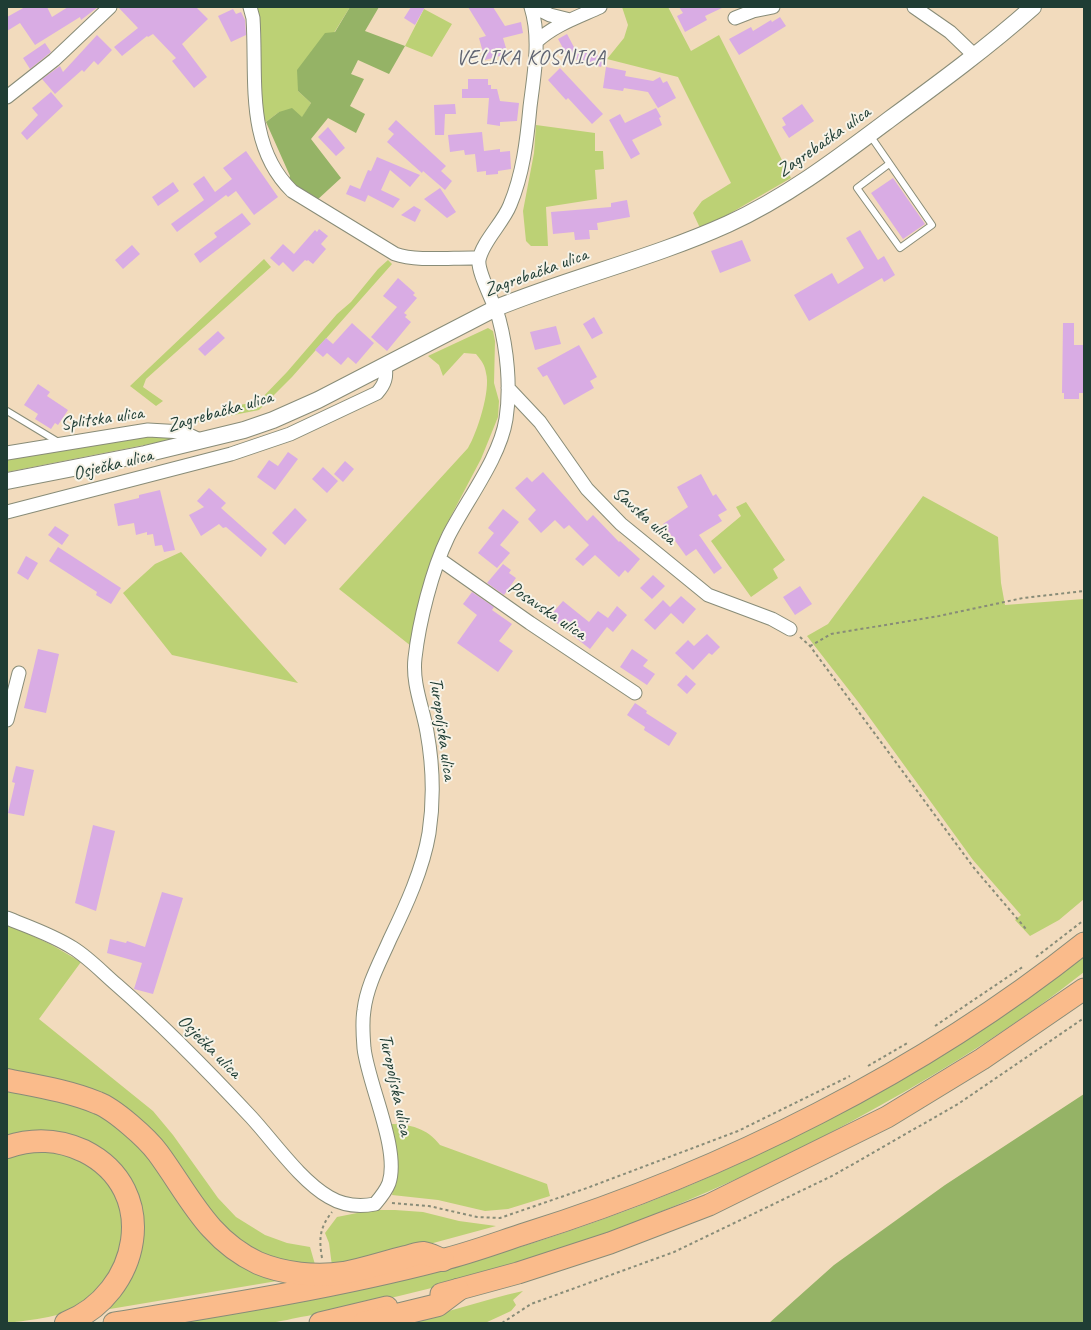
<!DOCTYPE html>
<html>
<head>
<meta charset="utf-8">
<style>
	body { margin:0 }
	#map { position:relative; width:1091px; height:1330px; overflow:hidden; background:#f2dbbd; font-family:Caveat,sans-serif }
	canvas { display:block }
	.frame { position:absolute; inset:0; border:8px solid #1f3d34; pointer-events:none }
</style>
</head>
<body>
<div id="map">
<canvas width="1091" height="1330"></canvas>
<div class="frame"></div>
</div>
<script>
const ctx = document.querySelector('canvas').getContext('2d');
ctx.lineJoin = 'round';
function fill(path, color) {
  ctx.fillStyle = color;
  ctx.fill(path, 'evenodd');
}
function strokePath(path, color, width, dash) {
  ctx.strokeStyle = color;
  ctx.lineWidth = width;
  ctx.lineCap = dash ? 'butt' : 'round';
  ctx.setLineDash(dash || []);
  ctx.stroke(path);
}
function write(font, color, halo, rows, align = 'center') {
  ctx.font = font + ' Caveat,sans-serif';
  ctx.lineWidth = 4;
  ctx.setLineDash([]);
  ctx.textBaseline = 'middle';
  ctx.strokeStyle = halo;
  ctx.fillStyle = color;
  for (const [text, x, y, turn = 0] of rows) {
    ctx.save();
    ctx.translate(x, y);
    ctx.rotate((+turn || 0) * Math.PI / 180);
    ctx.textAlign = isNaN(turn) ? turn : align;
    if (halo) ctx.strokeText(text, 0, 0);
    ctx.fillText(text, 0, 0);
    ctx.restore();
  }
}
const green = new Path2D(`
	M255,7H350L298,91L311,103L302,118L279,112L266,122L260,113Z
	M622,7H668L691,51L719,35L791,178L722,218L700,228L693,213L702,201L731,183L678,77L607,59L624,38L628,25Z
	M424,9L452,24L432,57L405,46Z
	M536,125L595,133V151H603L604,169L595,170L597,199L546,207L548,246H531L526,241L523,211L534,153Z
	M264,259L271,267L146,379L143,387L163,401L156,406L130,386Z
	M388,260L392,264L292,377L259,410L188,424V418L213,414L232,406L258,402L287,372L337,314L351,302L378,269Z
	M488,328L493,331L495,341L494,383L499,401L498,417L481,459L441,535L431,562L411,646L339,589L468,448C477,433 491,390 486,373C485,365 481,360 476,354L464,353L443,376L439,365L428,356Z
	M149,435L180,438L7,472V458Z
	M923,496L998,537L1001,583L1005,605L1084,599V899L1059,920L1030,936L1015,920L1021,915L973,860L859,703L807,636L828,624Z
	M746,502L785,560L773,569L778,578L751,597L711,541L741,516L736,507Z
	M181,552L298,683L172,655L123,593L155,564Z
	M7,924L50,944L81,962L39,1019L153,1111L173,1135L218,1198L236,1217L265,1235L287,1243L310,1247L316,1268L264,1257L222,1228L138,1120L7,1071Z
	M1084,954V972C1021,1022 951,1066 881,1105C730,1190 568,1256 399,1296C368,1303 337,1310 307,1316C294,1318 280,1322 268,1323C238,1325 208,1323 178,1323C395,1290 608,1234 803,1132C835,1115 865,1093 895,1073C958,1033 1021,993 1084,954Z
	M7,1088L76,1104L115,1122L277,1281L98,1311L135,1259L107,1158L7,1139Z
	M390,1124C410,1124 427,1128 440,1145L547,1184L550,1196L508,1209L485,1211L438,1200L392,1195L394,1185Z
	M40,1148C52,1152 77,1155 86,1162C114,1183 131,1218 121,1253C119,1257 119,1263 116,1267C110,1277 95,1295 86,1302C67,1317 31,1320 7,1323V1157Z
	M372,1210H395L423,1212L459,1221L496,1226L400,1252L332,1266L329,1243L325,1233L337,1217Z
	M523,1291L513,1300L516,1305L511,1311L485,1323H403C443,1314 483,1300 523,1291Z`);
const forest = new Path2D(`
	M350,7H379L365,31L405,46L389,74L358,60L351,74L364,79L350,106L365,114L356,133L328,118L311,139L341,178L316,201L288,183L290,176L266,122L279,112L292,108L302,117L311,103L298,91L297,70L325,33L335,32Z
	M1084,1094V1323H769L834,1265L945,1185Z`);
const building = new Path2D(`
	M25,7H47L52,17L68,7H98L81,20L80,17L35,45L20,23L7,31V17Z
	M118,7H196L208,19L182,44L207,77L194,88L172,61L176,58L153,34L148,37L147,36L122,56L114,47L138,28Z
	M411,7H425L415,25L404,18Z
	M468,7H493L505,26L521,22L523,33L503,38L506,48L502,49L504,55L485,60L479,38L486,36Z
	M679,7H724L705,16L707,20L685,32L677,16L683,13Z
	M233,9L236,14L241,12L245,20L246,35L231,42L218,16Z
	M780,17L786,26L739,55L729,39L751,27L753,31L771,20L772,22Z
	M567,34L575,49L604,57L601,67L568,57L558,39Z
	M97,35L112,50L98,65L94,61L84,72L82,70L55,94L42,79L60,66L63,72Z
	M45,43L51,52L30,69L23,58Z
	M606,67L626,71L625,76L653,81L660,77L663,83L667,81L676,98L658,108L648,92L624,88L623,91L603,88Z
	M560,68L603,114L592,124L568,98L566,100L548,80Z
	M468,79H488V85H491V89H497L500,101L519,103L517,121L500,122V126L487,124L489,98H462V89H468Z
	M51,92L63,106L27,140L21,133L38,115L32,108Z
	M455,104L456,114H445L444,135H435L434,105Z
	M802,104L814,121L789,138L782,127L786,125L782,118Z
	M656,108L661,117L659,118L662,125L632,140L640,154L631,159L609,120L620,114L625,123Z
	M396,120L446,166L441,171L452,181L445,190L423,171L422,173L387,142L394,134L388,129Z
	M328,127L345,148L336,156L318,137Z
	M482,132L484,151L500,149V152L510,151L511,169L498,171V174L486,175V171L477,172L475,154L465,155L464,150L450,152L448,135Z
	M246,151L278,197L254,215L236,191L228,197L226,195L177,232L171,224L204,200L193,184L204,176L215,192L232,179L223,168Z
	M377,157L420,175L410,187L390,170L381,190L400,199L393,208L368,195L365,202L346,194L350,185L360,189L368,170L371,171Z
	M893,178L925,224L903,239L871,193Z
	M173,182L179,191L158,206L152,197Z
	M440,188L456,212L447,218L424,199Z
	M627,200L630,217L597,223L598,230H589L590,239L575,240L574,232L553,234L551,212L611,207V203Z
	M414,206L421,210L415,222L401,215Z
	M242,213L251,224L200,263L194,254L217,237L214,233Z
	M319,229L328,236L321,244L326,249L313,264L308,260L307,261L305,260L293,272L283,262L279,266L270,258L283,244L294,254L315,230L317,232Z
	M860,230L878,260L884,256L895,275L884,282L882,278L809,321L794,295L832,273L838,284L864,268L846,238Z
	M742,240L751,261L720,273L711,251Z
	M132,245L140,254L123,269L115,260Z
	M398,278L415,293L413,295L417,298L404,313L407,315L405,317L411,322L387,351L371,337L397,307L383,296Z
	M594,317L603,333L592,339L583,324Z
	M352,323L374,343L356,364L348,357L341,365L327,353L323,357L315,350L326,338L333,344Z
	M1063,323H1074V345H1084V393H1079V399H1064V393H1062Z
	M556,326L561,344L535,350L530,332Z
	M218,331L225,338L205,356L198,349Z
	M579,345L597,377L590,381L594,388L564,405L547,375L543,377L537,368Z
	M38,384L50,392L47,396L68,410L58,425L55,423L51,429L35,419L38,414L24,405Z
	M288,452L298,459L275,490L257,477L269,460L278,466Z
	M345,461L354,469L343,482L334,474Z
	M323,467L338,481L327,493L312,479Z
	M543,472L587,521L593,515L619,542L620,541L640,559L628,573L625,570L619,577L595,555L583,566L575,559L589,545L569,525L564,529L555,520L541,533L528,519L536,510L515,488L527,477L532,482Z
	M701,474L713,496L716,494L727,510L718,515L722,521L699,535L722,568L714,574L696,549L686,556L663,524L688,507L677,487Z
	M209,488L226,503L221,508L267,549L261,557L226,527L223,528L219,524L201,536L189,515L204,507L197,501Z
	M160,490L175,550L164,552L162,545L155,546L153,534L147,535V532L136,535L134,523L118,526L114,504L139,498V495Z
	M295,508L307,520L285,545L272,533Z
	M503,509L519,522L500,545L510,553L497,568L478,553L494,533L488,528Z
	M55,526L69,535L62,545L48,535Z
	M58,547L121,588L111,604L96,595L97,592L49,561Z
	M26,556L38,563L28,580L17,573Z
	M503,564L511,570L509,573L516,578L504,595L487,583Z
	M653,575L665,586L652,599L640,588Z
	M800,586L812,604L795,615L783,597Z
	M472,592L494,607L492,610L512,624L499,641L513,651L498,672L457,643L477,615L463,604Z
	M681,596L696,609L683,624L671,613L655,630L644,620L663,600L670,607Z
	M563,601L589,622L598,611L608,618L617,606L627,615L613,632L607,627L590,649L549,617Z
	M707,634L720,647L712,655L709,653L693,670L675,653L688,640L694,646Z
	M38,649L59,654L46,713L24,708Z
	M632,649L648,660L643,666L655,674L647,685L620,667Z
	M686,675L696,684L687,694L677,685Z
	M635,703L647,711L646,713L677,733L669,746L644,730L645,727L627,715Z
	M16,766L34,770L24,816L8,813L15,783L12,782Z
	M93,825L115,831L96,911L75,903Z
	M162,892L183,898L153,994L134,989L142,963L107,953L110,939L126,943L127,941L145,947Z`);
const path = new Path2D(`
	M800,637L810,646L974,868L1026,929
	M810,646L831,634L939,616L1023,598L1084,591
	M1036,957L1084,920
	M935,1026L1024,966
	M868,1066L909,1042
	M392,1203L429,1206L477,1217L500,1218L587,1188L738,1131L850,1076
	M322,1258C319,1240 319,1228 332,1212
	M502,1323L531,1304L674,1252L834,1175L958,1104L1084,1018`);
const service = new Path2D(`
	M869,135L874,141L932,225L900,248L857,188L889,164
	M7,411L60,443`);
const minor = new Path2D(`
	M250,7L253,18C257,79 245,145 292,191L395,254C417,262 455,257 479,258
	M534,7L550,15L570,20
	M914,7L950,32L974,55
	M735,18L753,11L773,7
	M536,42C554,25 578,17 600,7
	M7,97L54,60L110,7
	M508,388L540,422L587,489L621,524L708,595L772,619L790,629
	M7,453L148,430L183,432L202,441
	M7,512L231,454L290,434L377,393C385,384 387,377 385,366
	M439,559L530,623L635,693
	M7,720L19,673
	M7,918C29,927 53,935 73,948C89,958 103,973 117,985C164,1026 208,1071 251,1117C274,1142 300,1180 329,1197C344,1206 359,1207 375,1204C381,1197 386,1191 389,1183C400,1149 368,1084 364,1048C363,1036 362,1022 364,1010C367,985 380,962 390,939C406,906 423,869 429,833C434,800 433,765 427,732C423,708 412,684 415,658C419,622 432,570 448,537C466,501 500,458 506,419C511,387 507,349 499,319C495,304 477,272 479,260C482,242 503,223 510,205C523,174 527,140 530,107C534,74 541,39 531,7`);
const tertiary = new Path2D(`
	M7,481L145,454L244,430L273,420L318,400L496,308C572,277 653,258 728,224C787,197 838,158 890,119C939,83 988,47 1033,7`);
const trunk = new Path2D(`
	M441,1294L518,1273L610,1243L709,1205L887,1117L982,1059L1084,989
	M114,1323C224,1305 333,1288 441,1260C470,1253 499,1242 527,1233C724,1171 922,1072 1084,943
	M320,1323L387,1307`);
const motorway = new Path2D(`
	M7,1080C37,1086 69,1091 98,1103C114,1109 147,1138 158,1153C189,1195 207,1239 258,1263C284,1274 316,1277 344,1273C365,1269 385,1262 406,1257C411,1256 418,1253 423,1253C430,1254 437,1258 443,1260
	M7,1147C34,1138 58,1139 84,1151C162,1190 140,1294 66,1323
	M364,1323L438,1305L458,1290`);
const streetNames = [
	["Zagrebačka ulica",824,142,-35],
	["Zagrebačka ulica",536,273,-20],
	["Zagrebačka ulica",220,412,-16],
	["Splitska ulica",102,419,-8],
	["Osječka ulica",113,465,-14],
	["Savska ulica",644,516,41],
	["Posavska ulica",547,611,34],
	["Turopoljska ulica",442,729,82],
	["Osječka ulica",209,1047,45],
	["Turopoljska ulica",395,1085,78]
];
const quarterNames = [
	["VELIKA KOSNICA",531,58]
];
fill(green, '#bcd175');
fill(forest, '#95b366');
fill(building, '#d9ace4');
strokePath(service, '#888c78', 8);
strokePath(minor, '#888c78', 15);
strokePath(tertiary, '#888c78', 18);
strokePath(trunk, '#888c78', 23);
strokePath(motorway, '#888c78', 24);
strokePath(path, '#888c78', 2, [3, 3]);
strokePath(service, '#fff', 6);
strokePath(minor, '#fff', 13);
strokePath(tertiary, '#fff', 16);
strokePath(trunk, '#fabb8b', 21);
strokePath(motorway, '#fabb8b', 22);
write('19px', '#1f3d34', '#f7f3e8', streetNames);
ctx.letterSpacing = '1px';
write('21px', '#606472', '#f7f3e8', quarterNames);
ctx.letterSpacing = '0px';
</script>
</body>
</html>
